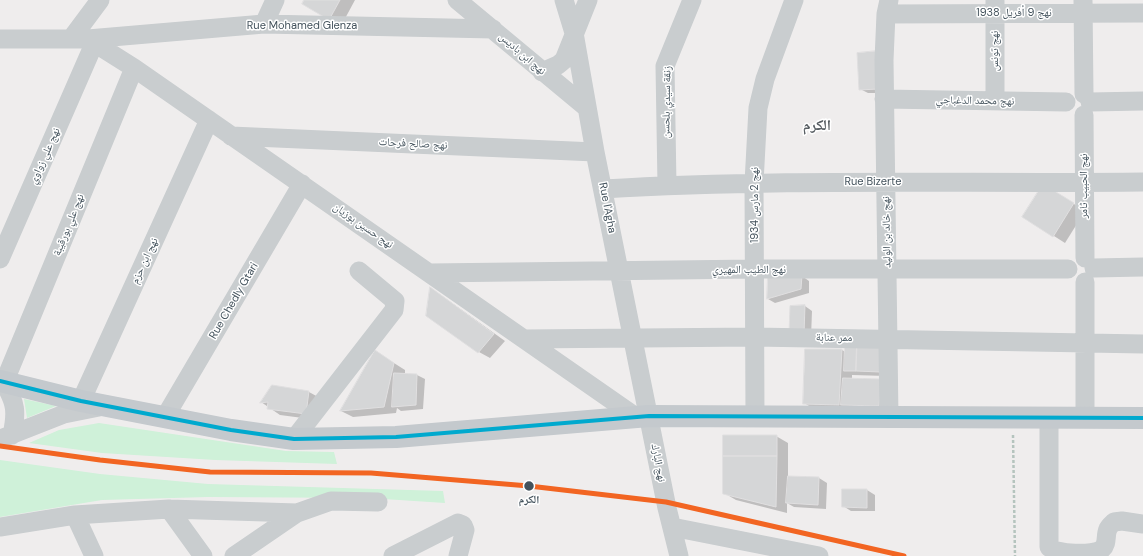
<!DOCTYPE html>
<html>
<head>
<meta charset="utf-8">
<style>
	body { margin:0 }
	canvas { display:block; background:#efeded }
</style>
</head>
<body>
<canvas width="1143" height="556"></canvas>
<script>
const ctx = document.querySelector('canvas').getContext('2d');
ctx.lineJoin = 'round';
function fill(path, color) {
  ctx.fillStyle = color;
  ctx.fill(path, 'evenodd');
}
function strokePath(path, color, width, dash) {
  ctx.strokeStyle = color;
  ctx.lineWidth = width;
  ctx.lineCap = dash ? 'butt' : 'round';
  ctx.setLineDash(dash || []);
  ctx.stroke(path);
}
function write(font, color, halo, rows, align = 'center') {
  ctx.font = font + ' "DM Sans","Noto Naskh Arabic",sans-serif';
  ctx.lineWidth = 3;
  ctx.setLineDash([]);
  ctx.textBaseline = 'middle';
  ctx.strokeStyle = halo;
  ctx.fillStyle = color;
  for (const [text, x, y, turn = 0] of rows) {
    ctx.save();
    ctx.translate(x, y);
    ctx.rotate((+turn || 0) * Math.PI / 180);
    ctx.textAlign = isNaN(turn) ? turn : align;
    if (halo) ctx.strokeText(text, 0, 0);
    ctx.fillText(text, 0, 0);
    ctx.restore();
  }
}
const green = new Path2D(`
	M24,399L56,406L27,418Z
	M99,423L286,451L334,452L337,464L215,460L102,453L29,443L59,430Z
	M0,460L100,474L208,484L443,491L445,503L368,498L208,497L102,500L0,517Z`);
const shadow = new Path2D(`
	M305,0H355L341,26Z
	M858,54L886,93H868L860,89Z
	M1055,192L1085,211L1065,243L1054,236Z
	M769,276H802L809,281V293L775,303L768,299Z
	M431,288L505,341L490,358L479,352Z
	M805,306L812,311L811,338L798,337Z
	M842,350L887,376L852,375V379L881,380L890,413L816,410L804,403Z
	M375,351L405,370V374L417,375L425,379L423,409L401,411L397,408L396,413L353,417L341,411Z
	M309,392L320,398L318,420L280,415L261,402Z
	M776,436L788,443V477L819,478L827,483L826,509L794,507L787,503V513L736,500L724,493Z
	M867,490L875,495V511H851L843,506Z`);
const building = new Path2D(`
	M304,0H340L329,20L302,4Z
	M877,51L878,89L859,90L857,53Z
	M1043,184L1074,203L1053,237L1022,217Z
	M768,275H802L801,289L767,299Z
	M430,287L494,334L478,353L426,316Z
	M805,305L804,334L789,333L790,306Z
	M845,344H857L856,371H844Z
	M857,344L880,345V372L856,371Z
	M805,349H842L839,405L803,404Z
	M375,350L394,363L384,407L340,411Z
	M394,373L417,374L416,405L392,407Z
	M843,378L881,379L879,406L841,405Z
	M272,385L309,391L306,414L267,409L268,402L260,403Z
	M723,435H777V456H723Z
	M723,456H777L776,507L723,494Z
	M788,476L819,477L818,505L786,503Z
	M842,489H867V508L842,507Z`);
const path = new Path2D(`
	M1013,435L1015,556`);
const minor = new Path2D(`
	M457,0L587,108
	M564,0L574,33L595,152L667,508L679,556
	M889,0L886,14L884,60L889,417
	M995,1V101
	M1083,1L1084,94
	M886,14L1143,13
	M264,24L275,0
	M0,39H88L264,24L493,29
	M71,39L100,0
	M88,39L134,68L636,417
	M542,72L558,65L564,60L588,0
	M884,99L1066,102
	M1090,102L1143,101
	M1084,115L1085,258
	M231,136L595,152
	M667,185L665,66L692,0
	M603,189C783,178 963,184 1143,182
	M0,259L90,53
	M1094,268L1143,267
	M430,273L755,269H1068
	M524,339L755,337L1143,344
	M81,401L209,120
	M165,417L302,184
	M755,417L754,183L758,108L765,79L794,0
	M1049,417V547C1055,554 1094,556 1102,549C1108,544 1105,535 1108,529C1109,526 1112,524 1114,522L1122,521L1143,524
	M1085,417V282
	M12,435C17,412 16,403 4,383L134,68
	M3,438L64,414L99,407
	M294,439L394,310L395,301L359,271
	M169,509L203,556
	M75,515L94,556
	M0,527L75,515L169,509L297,513L331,501L378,502
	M672,527L819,556
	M234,556L297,513
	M393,556L458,523L463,525L465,530L458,556`);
const major = new Path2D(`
	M0,381L81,401L231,430L294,439L396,437L649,416L1143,418`);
const bus1 = new Path2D(`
	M0,381L81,401L231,430L294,439L396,437L649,416L1143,418`);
const rail1 = new Path2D(`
	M0,446L100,460L210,472L371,473L529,486L666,502L904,556`);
const markers = [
	[529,486,5.5,"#43525c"]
];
const streetNames = [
	["نهج 9 أفريل 1938",1014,13],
	["Rue Mohamed Glenza",302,26],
	["نهج تونس",995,51,-90],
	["نهج ابن باديس",522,54,41],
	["نهج محمد الدغباجي",975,101,1],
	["زنقة سيدي بلحسن",667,102,-89],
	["نهج صالح فرحات",413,144,3],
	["نهج علي زواوي",45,156,-66],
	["Rue Bizerte",873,182],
	["نهج الحبيب ثامر",1084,186,-90],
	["نهج 2 مارس 1934",755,205,-90],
	["Rue l'Agha",607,208,79],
	["نهج علي بورقيبة",69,225,-68],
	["نهج حسين بوزيان",363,226,35],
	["نهج خالد بن الوليد",887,232,-91],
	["نهج ابن حزم",145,261,-65],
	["نهج الطيب المهيري",749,270],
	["Rue Chedly Gtari",234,301,-60],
	["ممر عنابة",834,338,1],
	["نهج البارك",658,463,79]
];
const stopNames = [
	["الكرم",529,500]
];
const districtNames = [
	["الكرم",817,126]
];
fill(green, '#cff1d9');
fill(shadow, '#0003');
fill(building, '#d5d6d7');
strokePath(building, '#e0dfe0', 1);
strokePath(path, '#b5c4be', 2.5, [3, 2]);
strokePath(minor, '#c9cdcf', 19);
strokePath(major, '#c4c9cd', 22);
strokePath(bus1, '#00a9ce', 4);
strokePath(rail1, '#f26522', 5);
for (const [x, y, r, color] of markers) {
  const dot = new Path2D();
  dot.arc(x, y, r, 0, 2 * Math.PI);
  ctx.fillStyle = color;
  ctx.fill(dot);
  strokePath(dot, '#fff', 1.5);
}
write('11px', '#43525c', '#fff', streetNames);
write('bold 11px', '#43525c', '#fff', stopNames);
write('bold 15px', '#585e63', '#fff', districtNames);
</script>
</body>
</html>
